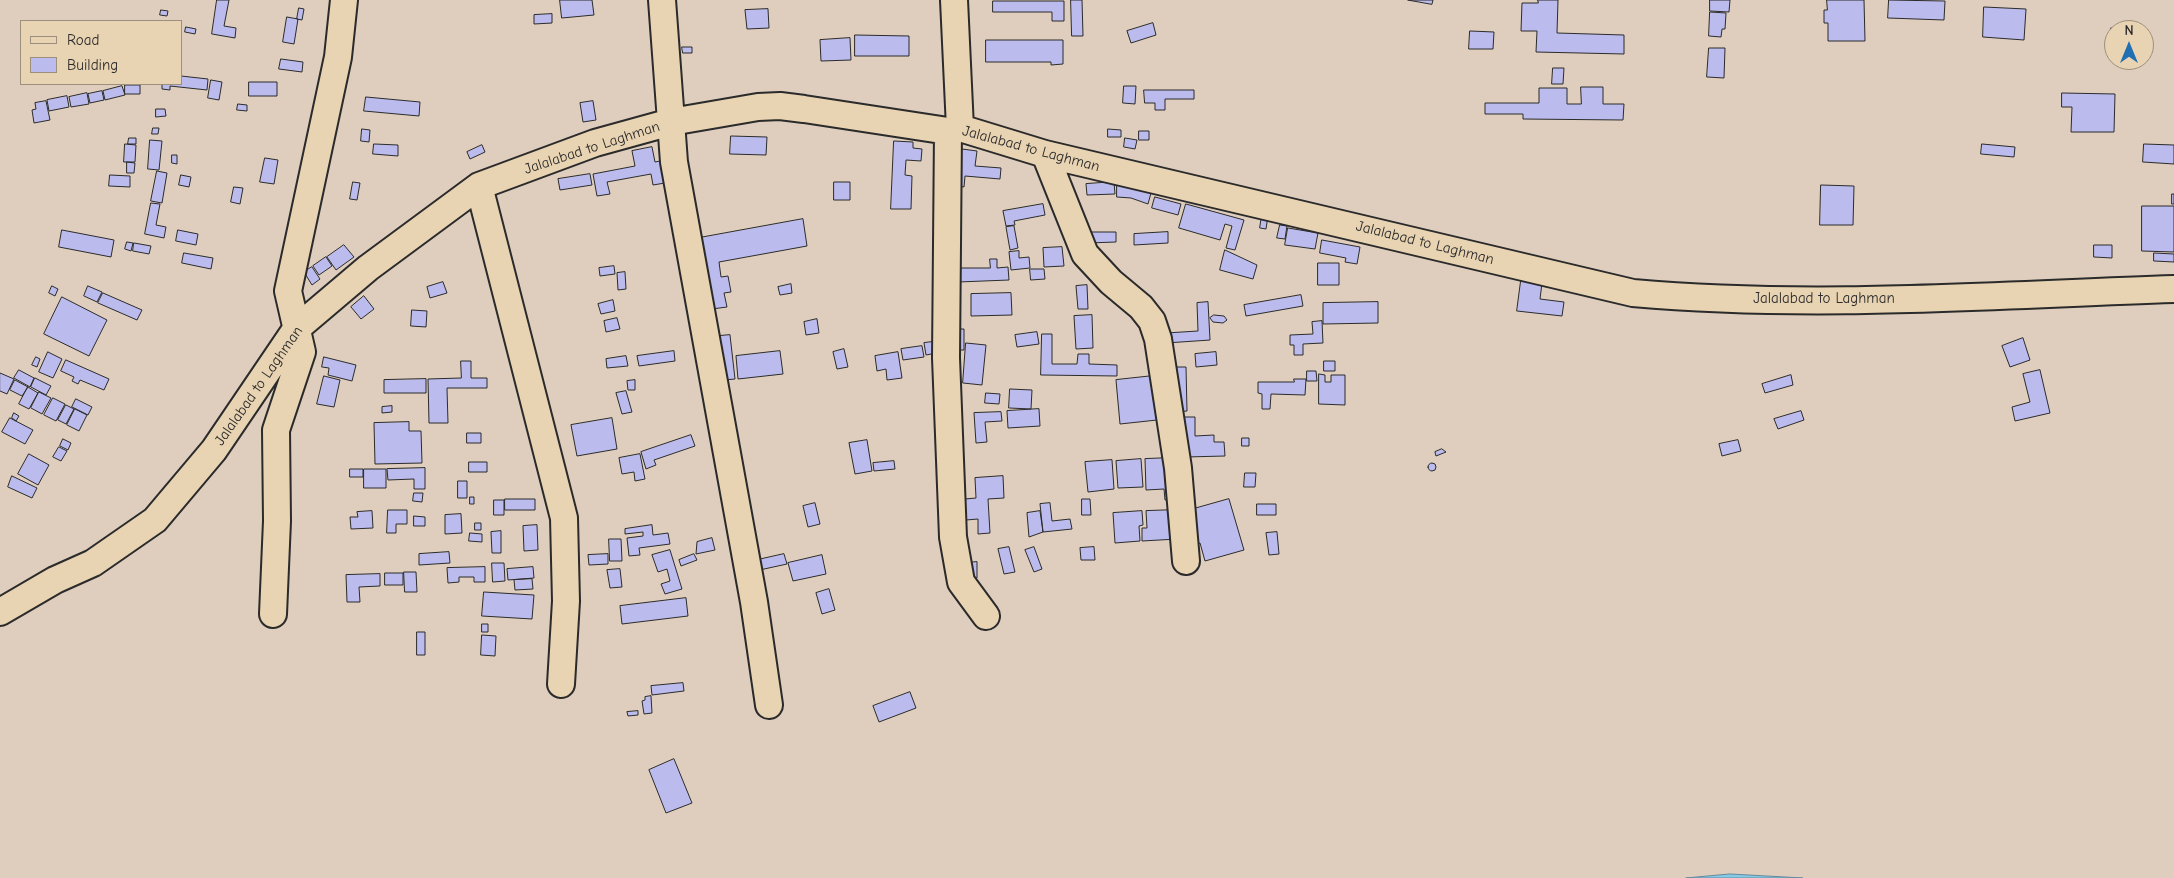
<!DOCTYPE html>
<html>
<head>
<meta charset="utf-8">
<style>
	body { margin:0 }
	#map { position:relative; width:2174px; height:878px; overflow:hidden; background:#dfcebe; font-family:"Comic Neue",sans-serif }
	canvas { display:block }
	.legend { position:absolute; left:20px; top:20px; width:162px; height:65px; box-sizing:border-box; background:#e8d3b2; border:1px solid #9c907c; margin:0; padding:6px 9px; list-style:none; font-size:15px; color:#2b2b2b }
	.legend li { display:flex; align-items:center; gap:10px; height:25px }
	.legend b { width:25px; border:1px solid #9c907c }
	.north { position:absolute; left:2104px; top:20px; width:50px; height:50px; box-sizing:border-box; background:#e8d3b2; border:1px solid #9c907c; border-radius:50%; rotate:0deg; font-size:14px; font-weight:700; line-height:20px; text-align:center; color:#2b2b2b }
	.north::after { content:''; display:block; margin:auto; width:18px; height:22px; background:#1f6fb2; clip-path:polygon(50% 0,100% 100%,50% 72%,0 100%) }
</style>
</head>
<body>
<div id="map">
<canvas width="2174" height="878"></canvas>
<ul class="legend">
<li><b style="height:6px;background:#e8d3b2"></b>Road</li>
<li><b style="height:14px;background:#bbbbed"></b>Building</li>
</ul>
<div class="north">N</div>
</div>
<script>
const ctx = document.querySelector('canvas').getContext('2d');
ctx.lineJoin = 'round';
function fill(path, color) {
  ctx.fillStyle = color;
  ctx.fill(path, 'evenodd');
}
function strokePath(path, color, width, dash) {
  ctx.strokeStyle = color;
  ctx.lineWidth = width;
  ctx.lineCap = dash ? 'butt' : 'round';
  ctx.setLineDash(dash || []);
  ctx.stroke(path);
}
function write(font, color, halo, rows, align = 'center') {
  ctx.font = font + ' "Comic Neue",sans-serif';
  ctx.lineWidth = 4;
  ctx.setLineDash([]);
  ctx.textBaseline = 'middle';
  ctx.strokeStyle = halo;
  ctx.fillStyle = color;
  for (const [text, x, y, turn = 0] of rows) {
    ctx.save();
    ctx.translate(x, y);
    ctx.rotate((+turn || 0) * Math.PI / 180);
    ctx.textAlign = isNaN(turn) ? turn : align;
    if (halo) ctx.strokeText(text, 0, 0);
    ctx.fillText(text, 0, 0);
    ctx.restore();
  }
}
const water = new Path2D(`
	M1730,874L1803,878H1686Z`);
const building = new Path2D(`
	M217,0H229L224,26L236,28L235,38L212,34Z
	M560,0H592L594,15L562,18Z
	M1071,0H1082L1083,36H1072Z
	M1408,0H1433L1432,4Z
	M1538,0H1558L1557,33L1624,35V54L1536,52L1537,31H1521L1522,3H1538Z
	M1710,0H1730L1729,12L1710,11Z
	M1827,0H1864L1865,41H1828V23H1824V10H1827Z
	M1889,0L1945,1L1944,20L1888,18Z
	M993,1H1064V21H1052V12H993Z
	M1984,7L2026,9L2024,40L1983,37Z
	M299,8L304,9L302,20L297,19Z
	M768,9L769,28L747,29L745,10Z
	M161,10L168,11L167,16L160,15Z
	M1710,12L1726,13L1725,29H1722L1721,37L1709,36Z
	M552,14V23L534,24V15Z
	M287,17L298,19L294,44L283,42Z
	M1153,23L1156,35L1131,43L1127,31Z
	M186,27L196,29L195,34L185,32Z
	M2111,28L2148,30L2147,61L2125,60H2144V30H2114V59H2110Z
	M1470,31L1494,32L1493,49H1469Z
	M855,35L909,36V56H855Z
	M850,38L851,60L821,61L820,40Z
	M986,40H1063V64L1051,65V62H986Z
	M682,47H692V53H683Z
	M1709,48H1725L1724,78L1707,77Z
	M281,59L303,62L302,72L279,69Z
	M1553,68H1564L1563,84H1552Z
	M181,76L208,79L207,90L170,86V90L162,89V84H181Z
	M211,80L222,82L219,100L208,98Z
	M249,82H277V96H249Z
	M125,85H140V94H125Z
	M122,86L125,95L105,100L103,91Z
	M1124,86H1136L1135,104L1123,103Z
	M1581,87H1603V104H1624L1623,120L1523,119V114H1485V103H1539V88H1567V104H1581Z
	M1144,90H1194V99H1165V110H1155V103H1145Z
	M102,91L104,100L90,103L88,94Z
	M87,93L89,104L71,107L69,97Z
	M2062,93L2115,94L2114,132H2071L2072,107H2062Z
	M67,96L69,107L49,111L47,100Z
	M366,97L420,102L419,116L364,111Z
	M46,101L50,120L34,123L32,110L36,109L35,103Z
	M593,101L596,120L583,122L580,103Z
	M238,104L247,105V111L237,110Z
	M156,109H165L166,116L156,117Z
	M153,128H159L158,134H152Z
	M362,129L370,130L369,142L361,141Z
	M1108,129L1121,130V137H1108Z
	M1139,131H1149V140H1139Z
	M731,136L767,137L766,155L730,154Z
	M129,138H136V144H128Z
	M1125,138L1137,140L1135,149L1124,147Z
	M150,140L162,141L159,170L148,169Z
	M894,141L913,142V148L922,149L921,161L906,160L905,175L912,176L911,209H891Z
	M125,144L136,145L135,162H124Z
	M374,144L398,145V156L373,154Z
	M1982,144L2015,147L2014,157L1981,154Z
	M2144,144L2174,145V164L2143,162Z
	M482,145L485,152L470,159L467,152Z
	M652,147L655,162L660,161L665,183L653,185L651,174L607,182L610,194L597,196L593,174L635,166L632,151Z
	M962,149L977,151L975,166L1001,168L1000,179L965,176L964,187L958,186Z
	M172,155H177V164L172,163Z
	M265,158L278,160L274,184L260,182Z
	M127,162L135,163L134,173H127Z
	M157,171L167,173L162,203L151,201Z
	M590,174L592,185L560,190L558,179Z
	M110,175L130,176V187L109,186Z
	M181,175L191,177L189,187L179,185Z
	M353,182L360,183L357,200L350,199Z
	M834,182H850V200H834Z
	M1114,182L1115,194L1087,195L1086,184Z
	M1117,182H1133V189L1151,193L1148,204L1131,198L1117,197Z
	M1821,185L1854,186L1853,225H1820Z
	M234,187L243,188L240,204L231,202Z
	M2172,194H2174V204H2172Z
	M1155,197L1181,204L1178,215L1152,208Z
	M151,203L160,204L156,225L166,227L164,238L145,234Z
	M1043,204L1045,215L1014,221L1015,225L1006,226L1003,211Z
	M1186,204L1244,220L1235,250L1226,248L1232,226L1225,224L1220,240L1179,228Z
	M2142,206H2174V252L2142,251Z
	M1262,215L1268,216L1266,229L1260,228Z
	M803,219L807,246L719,262L721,277L728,276L731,292L724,293L727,307L712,309L699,238Z
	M1280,225L1287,226L1285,239L1277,238Z
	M1014,226L1018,248L1010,250L1006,227Z
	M1288,228L1318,233L1315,249L1285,245Z
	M62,230L114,240L111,257L59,247Z
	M178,230L198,234L196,245L176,241Z
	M1087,232H1116V242L1088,243Z
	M1168,232V243L1134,245V234Z
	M1322,240L1360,247L1357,264L1345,262L1346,258L1320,253Z
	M127,242L133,243L131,251L125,249Z
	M134,243L151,246L149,254L133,251Z
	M344,245L354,257L336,270L327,257Z
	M2094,245H2112V258L2094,257Z
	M1062,247L1064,266L1044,267L1043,248Z
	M1225,250L1257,265L1253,279L1220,270Z
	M1019,251V258L1029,257L1030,268L1011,270L1009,252Z
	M184,253L213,258L211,269L182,263Z
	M2154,253L2174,254V262L2154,261Z
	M326,257L332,266L319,275L313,266Z
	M990,259H997V268L1008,267L1009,280L958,282V268H990Z
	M1318,263H1339V285H1318Z
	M614,266L615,274L600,276L599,268Z
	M312,267L320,279L312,285L304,272Z
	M1030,269H1044L1045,279L1031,280Z
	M625,272L626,289L618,290L617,273Z
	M1521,281L1542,283L1540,299L1564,302L1562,316L1517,311Z
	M443,282L447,293L430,298L427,287Z
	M791,284L792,293L780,295L778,287Z
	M1087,285L1088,309H1078L1076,286Z
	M52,286L58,289L55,296L49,293Z
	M88,286L102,292L97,302L84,296Z
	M103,293L142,310L137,320L98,303Z
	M1011,293L1012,315L971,316V294Z
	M1301,295L1303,306L1246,316L1244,305Z
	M364,296L374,309L361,319L351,307Z
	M62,297L107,320L89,356L44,334Z
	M613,300L615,311L601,314L598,304Z
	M1208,302L1210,340L1166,343V333L1198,331L1197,303Z
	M1378,302V323L1323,324V303Z
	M412,310L427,311L426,327L411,326Z
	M1092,315L1093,348L1076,349L1074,316Z
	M1214,315L1224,316L1227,320L1223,323L1213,322L1210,318Z
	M617,318L620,329L606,332L604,321Z
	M817,319L819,333L806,335L804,322Z
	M1322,321L1323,343L1303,344V355H1294V345H1290V335L1313,334L1312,322Z
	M955,329H964V350H955Z
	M1037,332L1039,344L1017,347L1015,335Z
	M1042,334H1052V364H1077L1078,354H1089V364L1117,365V376L1041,375Z
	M730,335L735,379L724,380L719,336Z
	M2023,338L2030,360L2010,367L2002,346Z
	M940,341L942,352L926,355L924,343Z
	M966,343L986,345L982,385L963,383Z
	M922,346L924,357L903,360L901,349Z
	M844,349L848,367L837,369L833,352Z
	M674,351L675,361L639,366L637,356Z
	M780,351L783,374L738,379L736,356Z
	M48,352L62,359L53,378L39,372Z
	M898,352L902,378L887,380L886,369L877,371L875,356Z
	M1216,352L1217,365L1196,367L1195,354Z
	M626,356L628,366L607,368L606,359Z
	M36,357L40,359L37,367L32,365Z
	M324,357L356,365L352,381L328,375L329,368L322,367Z
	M66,360L109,379L104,390L80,380L78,384L72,381L74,377L61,371Z
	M461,361H471V378H487V388H447L448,423H429L428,379L461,378Z
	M1324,361H1335V371H1324Z
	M1174,367H1186L1187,411L1174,412Z
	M19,370L34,378L30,387L14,378Z
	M2040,370L2050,413L2015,421L2012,407L2030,402L2023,374Z
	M1307,371H1316L1317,381H1307Z
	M0,373L14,379L7,394L0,391Z
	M1319,374L1325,375V382H1331V375H1345V405L1319,404Z
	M1791,375L1793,385L1765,393L1762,384Z
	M324,376L340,380L334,407L317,404Z
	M1153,376L1157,420L1120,424L1116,380Z
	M35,378L51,386L46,395L31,387Z
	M426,379V393H384V380Z
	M1294,379H1306L1305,395L1271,394L1270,409H1262V394L1258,393V382H1294Z
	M15,380L28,387L22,396L10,390Z
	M635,380V390H628L627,381Z
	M28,387L38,393L29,409L19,404Z
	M1010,389L1032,390L1031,409L1009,408Z
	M626,391L632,412L622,414L616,393Z
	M39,392L51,398L42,414L31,408Z
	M986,393L1000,394L999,404L985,403Z
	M53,398L65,404L56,421L44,415Z
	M76,399L92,407L88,415L72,407Z
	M66,405L74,409L66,424L58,420Z
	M392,406V412L382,413V407Z
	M75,409L87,415L79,431L67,425Z
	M1039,409L1040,426L1008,428L1007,411Z
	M1801,411L1804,420L1778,429L1774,419Z
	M1001,412L1002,421L985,422L987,442L976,443L974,413Z
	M14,413L19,416L16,421L12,418Z
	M1185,417H1195V436L1214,435V442H1224L1225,456L1186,457Z
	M10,418L33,430L25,444L2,432Z
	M612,418L617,449L577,456L571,425Z
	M409,422V431H421L422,463L375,464L374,423Z
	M467,433H481V443H467Z
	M691,435L695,446L654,460L656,465L646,469L641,452Z
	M1242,438H1249V446H1242Z
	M63,439L71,443L68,450L60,446Z
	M867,440L872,471L855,474L849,443Z
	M1738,440L1741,451L1722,456L1719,444Z
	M59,447L67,451L61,461L53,457Z
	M1442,449L1446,452L1436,456L1435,452Z
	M29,454L49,465L38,485L18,474Z
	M640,454L645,479L635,481L634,472L622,474L619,458Z
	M1170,458L1171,500H1165L1164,489L1146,490L1145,459Z
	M1141,459L1143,487L1118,488L1116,461Z
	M1112,460L1114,489L1088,492L1085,462Z
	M894,461L895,469L874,471L873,463Z
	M469,462H487V472H469Z
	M1428 467a4 4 0 1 1 8 0a4 4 0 1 1-8 0Z
	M425,468V489H414V479L388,480L387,469Z
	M350,469H363V477H350Z
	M364,469H386V488H364Z
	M1245,473H1256L1255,487H1244Z
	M12,476L37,488L32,498L8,487Z
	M1003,476L1004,498L988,499L990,533L978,534V519L966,520L965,499L976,498L975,478Z
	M458,481H467V498H458Z
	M414,493H423L422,502L413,501Z
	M470,497H474V504H470Z
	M505,499H535V510H505Z
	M1082,499H1090L1091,515H1082Z
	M1229,499L1244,550L1205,561L1200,543L1195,545L1190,510Z
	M494,500H504V515H494Z
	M815,503L820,524L808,527L803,506Z
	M1050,503L1052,521L1070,519L1072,529L1043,532L1040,504Z
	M1257,504H1276V515H1257Z
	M388,510H407V524H396V533H387Z
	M1176,510L1177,539L1142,541V528H1147L1146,511Z
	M372,511L373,528L351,529L350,517H358L357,512Z
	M1040,511L1043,532L1029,537L1027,513Z
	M1142,511L1143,525L1139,526L1140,541L1115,543L1113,513Z
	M461,514L462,533L445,534V515Z
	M414,516L425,517V526H414Z
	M475,523H481V530H475Z
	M537,525L538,550L524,551L523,526Z
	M652,525L653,535L668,533L670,544L639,548L640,555L629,556L627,538L643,536V532L625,534V529Z
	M501,531V553H492L491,532Z
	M1277,532L1279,554L1269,555L1266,533Z
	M470,533L482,534V542L469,541Z
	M712,538L715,550L696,554L697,542Z
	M609,539H621L622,561H610Z
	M1009,547L1015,572L1004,574L998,549Z
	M1034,547L1042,569L1034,572L1025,550Z
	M1094,547L1095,560H1081L1080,548Z
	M670,550L682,589L665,594L661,584L670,581L667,569L658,572L652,555Z
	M449,552L450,563L419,565V554Z
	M608,554V564L589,565L588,555Z
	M694,554L697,560L681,566L679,560Z
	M784,554L787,564L755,571L753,561Z
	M822,555L826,574L793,581L788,563Z
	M977,562V578L967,579L966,563Z
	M492,563H504L505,581L493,582Z
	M485,567V582H474V577H459V582L448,583L447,568Z
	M533,567L534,578L508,580L507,569Z
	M620,569L622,587L610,588L607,570Z
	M404,572H416L417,592H405Z
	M385,573H403V585H385Z
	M380,574V586L359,587L360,602H347L346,575Z
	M532,579L533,589L515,590L514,580Z
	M829,589L835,610L822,614L816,593Z
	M484,592L534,595L532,619L482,616Z
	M686,598L688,616L622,624L620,606Z
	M482,624H488V632H482Z
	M417,632H425V655H417Z
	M482,635L496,636L495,656L481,655Z
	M683,683L684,691L652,695L651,686Z
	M910,692L916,708L879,722L873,706Z
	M651,696L652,713L644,714L642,701L645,700V697Z
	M638,711V715L628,716L627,712Z
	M674,759L692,803L666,813L649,770Z`);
const minor = new Path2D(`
	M662,0L674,162L754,602L769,705
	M954,0L960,128
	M948,131L946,358L953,537L961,582L986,616
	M1045,154L1085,254L1111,282L1141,307L1152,321L1158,339L1178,468L1186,561
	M479,186L564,518L566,601L561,684
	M0,612L55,580L93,563L155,520L214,450L296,329L368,268L479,186L595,143L671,122L758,107L780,106L804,109L948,131L960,128L1045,154L1633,293C1813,309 1994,295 2174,289
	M273,614L277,521L276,430L302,352L288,291L338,57L344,0`);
const streetNames = [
	["Jalalabad to Laghman",592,148,-18],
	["Jalalabad to Laghman",1031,149,15],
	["Jalalabad to Laghman",1425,243,14],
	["Jalalabad to Laghman",1824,299],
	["Jalalabad to Laghman",259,386,-55]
];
fill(water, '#86cae7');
strokePath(water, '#628a9c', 1);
fill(building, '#bbbbed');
strokePath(building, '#2b2b2b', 1);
strokePath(minor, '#2b2b2b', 30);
strokePath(minor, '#e8d3b2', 26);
write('15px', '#2b2b2b', '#e8d3b2', streetNames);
</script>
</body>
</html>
